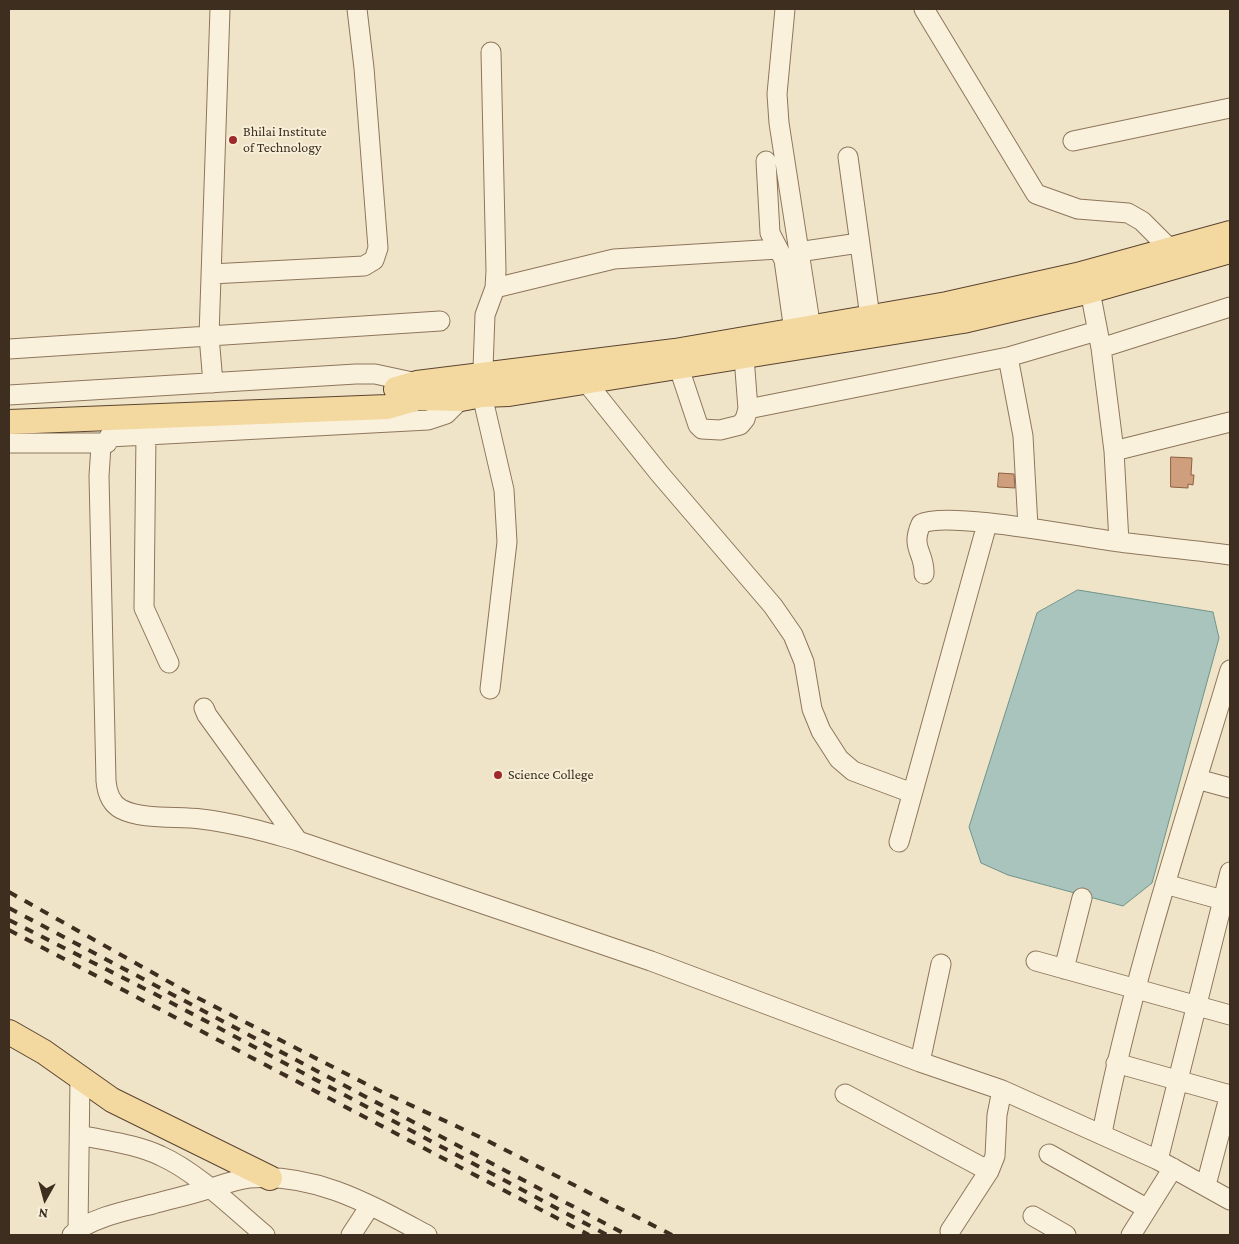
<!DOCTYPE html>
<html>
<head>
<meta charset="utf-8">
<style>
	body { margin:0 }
	#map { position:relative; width:1239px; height:1244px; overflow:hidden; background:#f0e4c8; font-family:"Crimson Pro",serif }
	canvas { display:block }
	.frame { position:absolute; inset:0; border:10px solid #3d2e20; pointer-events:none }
	.north { position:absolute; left:20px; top:1174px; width:50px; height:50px; -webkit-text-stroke:4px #f7eed8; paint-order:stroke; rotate:187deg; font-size:14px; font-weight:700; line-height:20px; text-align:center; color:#3d2e20 }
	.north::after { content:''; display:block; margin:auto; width:18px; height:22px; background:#3d2e20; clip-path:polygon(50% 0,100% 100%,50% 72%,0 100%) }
</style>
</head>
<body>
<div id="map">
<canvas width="1239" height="1244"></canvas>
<div class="frame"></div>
<div class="north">N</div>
</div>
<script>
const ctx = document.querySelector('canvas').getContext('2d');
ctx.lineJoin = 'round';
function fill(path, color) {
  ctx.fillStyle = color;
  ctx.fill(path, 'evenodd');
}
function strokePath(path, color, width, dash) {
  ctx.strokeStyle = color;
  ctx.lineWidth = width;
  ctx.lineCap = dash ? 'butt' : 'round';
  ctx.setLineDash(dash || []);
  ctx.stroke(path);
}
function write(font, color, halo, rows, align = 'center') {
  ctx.font = font + ' "Crimson Pro",serif';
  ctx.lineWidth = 4;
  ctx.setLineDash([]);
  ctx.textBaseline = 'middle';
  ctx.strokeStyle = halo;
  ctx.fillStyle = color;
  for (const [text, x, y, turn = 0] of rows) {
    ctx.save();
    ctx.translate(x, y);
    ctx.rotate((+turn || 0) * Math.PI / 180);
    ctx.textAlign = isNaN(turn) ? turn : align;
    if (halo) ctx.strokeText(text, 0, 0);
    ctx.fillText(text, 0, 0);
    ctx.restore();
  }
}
const water = new Path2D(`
	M1078,590L1213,612L1219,638L1152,883L1123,906L1008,875L981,863L969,827L1037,613Z`);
const building = new Path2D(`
	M1171,457L1192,458L1191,475H1194L1193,485L1188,484V488L1171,487Z
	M999,473L1014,474L1015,488L998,487Z`);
const minor = new Path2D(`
	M785,9L777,94L779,123L811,329
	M924,9L1036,194L1078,209L1128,213L1142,221L1170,249
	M1073,141L1230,108
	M848,157L870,317
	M766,161L770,233L784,260L794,331
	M798,252L859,243
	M211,274L364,266L374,260L378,248L364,68L357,9
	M495,288L614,259L778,249
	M1090,291L1101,348L1230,307
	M1101,348L1114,451L1119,542
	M9,349L440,321
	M1008,357L1023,436L1028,527
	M679,368L698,425L702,429L720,430L740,425L745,419L748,409L744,357
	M213,383L209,336L220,9
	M587,383L659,473L773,606L793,635L804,662L812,709L821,731L839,759L853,771L912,793
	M9,395L356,374H375L417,383
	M461,399L446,414L428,420L109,437L107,443L101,446L99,476L106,781C107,792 110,803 121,809C142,820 178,816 201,819C234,823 266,832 298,841L651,961L920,1062L1002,1090L1158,1160L1230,1200
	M748,409L1008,357L1097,331
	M146,434L144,608L169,663
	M9,443H107
	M1114,451L1230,422
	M924,574C925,552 910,549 921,524C946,510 1085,538 1120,542C1157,547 1194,550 1230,555
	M490,689L507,542L504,490L482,395L485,315L495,288L496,271L491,52
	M204,708L207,715L298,841
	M1197,779L1230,788
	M899,842L987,524
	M1165,884L1230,902
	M1036,961L1230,1015
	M1064,969L1082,898
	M920,1062L941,964
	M1116,1063L1230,1095
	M845,1094L989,1171
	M1102,1133C1133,976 1184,824 1230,670
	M80,1135C106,1141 136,1144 161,1156C197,1172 235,1210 265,1235
	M1049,1154L1146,1208
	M1158,1160L1230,872
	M1206,1185L1230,1094
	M1033,1216L1066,1235
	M78,1229L80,1079
	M950,1231L989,1171L995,1156L997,1115L1002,1090
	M72,1235C89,1218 129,1210 153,1204C171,1199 190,1195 208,1189C221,1185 235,1180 249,1178C317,1173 369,1204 427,1235
	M351,1235L370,1206
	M1131,1235L1173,1168`);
const major = new Path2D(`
	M396,389L417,383L675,351L947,304L1077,275L1230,233
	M9,422L387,407L419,398L461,399L482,395L509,394L963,321L1090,291L1230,251
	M9,1032L44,1052L112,1100L270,1178`);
const rail = new Path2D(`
	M9,892L196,997L378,1090L482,1138L672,1235
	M9,908L627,1235
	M9,920L155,994L607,1235
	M9,930L589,1235`);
const markers = [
	[233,140,5,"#9e2a2b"],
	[498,775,5,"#9e2a2b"]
];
const poiNames = [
	["Bhilai Institute",243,132],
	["of Technology",243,148],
	["Science College",508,775]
];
fill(water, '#a9c4bc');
strokePath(water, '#6f938a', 1);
fill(building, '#cf9f7d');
strokePath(building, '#8d5f41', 1);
strokePath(minor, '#8d765c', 21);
strokePath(major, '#5b4430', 26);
strokePath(minor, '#faf1dc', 19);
strokePath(major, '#f3d9a0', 24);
strokePath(rail, '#3d2e20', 4, [9, 9]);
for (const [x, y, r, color] of markers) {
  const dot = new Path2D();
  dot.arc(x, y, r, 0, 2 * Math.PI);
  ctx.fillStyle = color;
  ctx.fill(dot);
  strokePath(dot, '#f7eed8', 2);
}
write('14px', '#3d2e20', '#f7eed8', poiNames, 'left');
</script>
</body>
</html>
